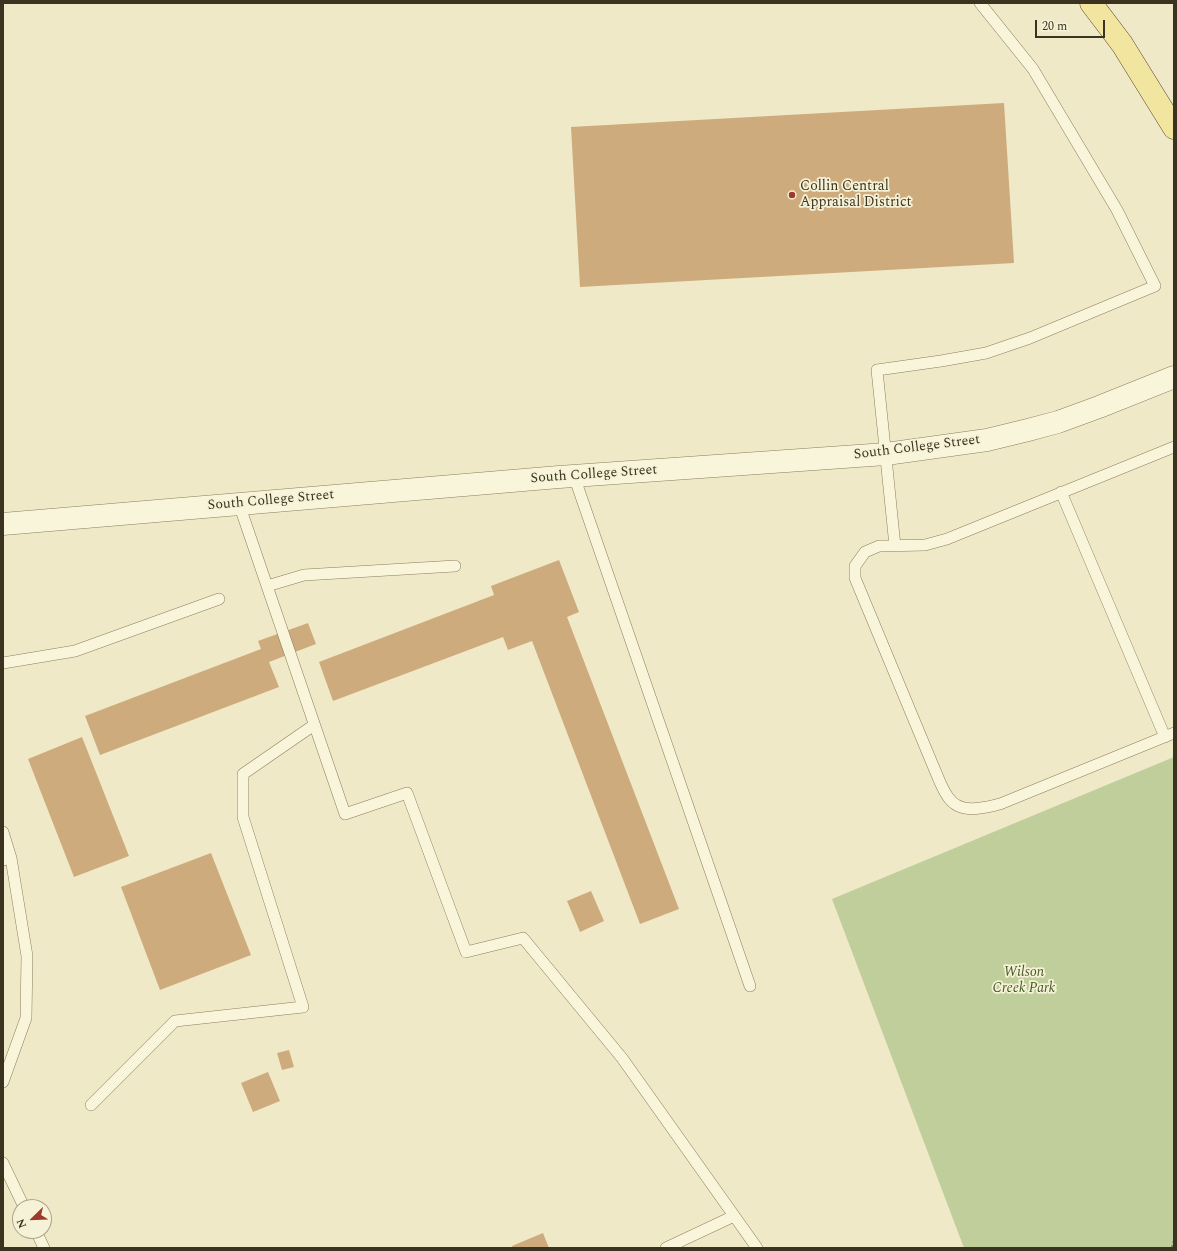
<!DOCTYPE html>
<html>
<head>
<meta charset="utf-8">
<style>
	body { margin:0 }
	#map { position:relative; width:1177px; height:1251px; overflow:hidden; background:#efe9c8; font-family:Spectral,serif }
	canvas { display:block }
	.frame { position:absolute; inset:0; border:4px solid #3c3220; pointer-events:none }
	.north { position:absolute; left:12px; top:1199px; width:40px; height:40px; box-sizing:border-box; background:#f6f2d7; border:1px solid #aca58e; border-radius:50%; rotate:247deg; font-size:11px; font-weight:700; line-height:16px; text-align:center; color:#3c3220 }
	.north::after { content:''; display:block; margin:auto; width:14px; height:18px; background:#9c3b2b; clip-path:polygon(50% 0,100% 100%,50% 72%,0 100%) }
	.scale { position:absolute; left:1035px; top:20px; width:70px; height:18px; box-sizing:border-box; border:2px solid #3c3220; border-top:0; padding-left:5px; font-size:12px; line-height:14px; white-space:nowrap; color:#3c3220; -webkit-text-stroke:3px #f6f2d7; paint-order:stroke }
</style>
</head>
<body>
<div id="map">
<canvas width="1177" height="1251"></canvas>
<div class="frame"></div>
<div class="north">N</div>
<div class="scale">20 m</div>
</div>
<script>
const ctx = document.querySelector('canvas').getContext('2d');
ctx.lineJoin = 'round';
function fill(path, color) {
  ctx.fillStyle = color;
  ctx.fill(path, 'evenodd');
}
function strokePath(path, color, width, dash) {
  ctx.strokeStyle = color;
  ctx.lineWidth = width;
  ctx.lineCap = dash ? 'butt' : 'round';
  ctx.setLineDash(dash || []);
  ctx.stroke(path);
}
function write(font, color, halo, rows, align = 'center') {
  ctx.font = font + ' Spectral,serif';
  ctx.lineWidth = 3.5;
  ctx.setLineDash([]);
  ctx.textBaseline = 'middle';
  ctx.strokeStyle = halo;
  ctx.fillStyle = color;
  for (const [text, x, y, turn = 0] of rows) {
    ctx.save();
    ctx.translate(x, y);
    ctx.rotate((+turn || 0) * Math.PI / 180);
    ctx.textAlign = isNaN(turn) ? turn : align;
    if (halo) ctx.strokeText(text, 0, 0);
    ctx.fillText(text, 0, 0);
    ctx.restore();
  }
}
const green = new Path2D(`
	M1174,757V1248H964L832,899Z`);
const building = new Path2D(`
	M1004,103L1014,263L580,287L571,127Z
	M559,560L579,612L567,617L679,909L640,924L532,641L508,650L503,637L333,701L319,662L494,595L491,586Z
	M308,623L316,644L269,662L279,687L100,755L85,716L261,649L258,641Z
	M82,737L129,856L74,877L28,759Z
	M211,853L251,955L160,990L121,887Z
	M591,891L604,921L580,932L567,901Z
	M289,1050L294,1067L282,1070L277,1053Z
	M268,1072L280,1101L253,1112L241,1083Z
	M543,1233L549,1248H513L512,1246Z`);
const path = new Path2D(`
	M1172,1248L1174,1241`);
const service = new Path2D(`
	M1174,447L947,539L925,545L879,546L865,552L855,566V578L934,768C938,777 942,789 948,797C960,815 983,808 1000,804L1174,733
	M574,476L750,986
	M1061,492L1165,737
	M239,504L345,814L407,793L466,952L523,938L622,1058L757,1248
	M895,546L877,370L941,361L986,353L1030,338L1155,286L1117,210L1033,69L980,3
	M267,586L304,575L455,566
	M3,663L75,651L219,599
	M3,832L11,858L3,860
	M3,1082L26,1018L27,956L11,858
	M91,1105L175,1021L303,1007L243,817V774L314,725
	M3,1163L24,1207
	M36,1231L44,1248
	M666,1248L734,1216`);
const minor = new Path2D(`
	M3,524L559,477L886,454L987,440L1028,430L1058,422L1099,407L1174,377`);
const primary = new Path2D(`
	M1091,3L1122,44L1174,128`);
const markers = [
	[792,195,4,"#9c3b2b"]
];
const poiNames = [
	["Collin Central",800,187],
	["Appraisal District",800,203]
];
const streetNames = [
	["South College Street",917,448,-7],
	["South College Street",594,475,-4],
	["South College Street",271,501,-5]
];
const parkNames = [
	["Wilson",1024,973],
	["Creek Park",1024,989]
];
fill(green, '#c0ce9b');
fill(building, '#ceab7d');
strokePath(service, '#8c7d5c', 12);
strokePath(minor, '#8c7d5c', 23);
strokePath(primary, '#5a4a30', 23);
strokePath(path, '#8c7d5c', 2.5, [3, 2]);
strokePath(service, '#f9f5db', 11);
strokePath(minor, '#f9f5db', 22);
strokePath(primary, '#f2e5a0', 22);
for (const [x, y, r, color] of markers) {
  const dot = new Path2D();
  dot.arc(x, y, r, 0, 2 * Math.PI);
  ctx.fillStyle = color;
  ctx.fill(dot);
  strokePath(dot, '#f6f2d7', 1.5);
}
write('14px', '#3c3220', '#f6f2d7', poiNames, 'left');
write('14px', '#3c3220', '#f6f2d7', streetNames);
write('italic 14px', '#445926', '#f6f2d7', parkNames);
</script>
</body>
</html>
